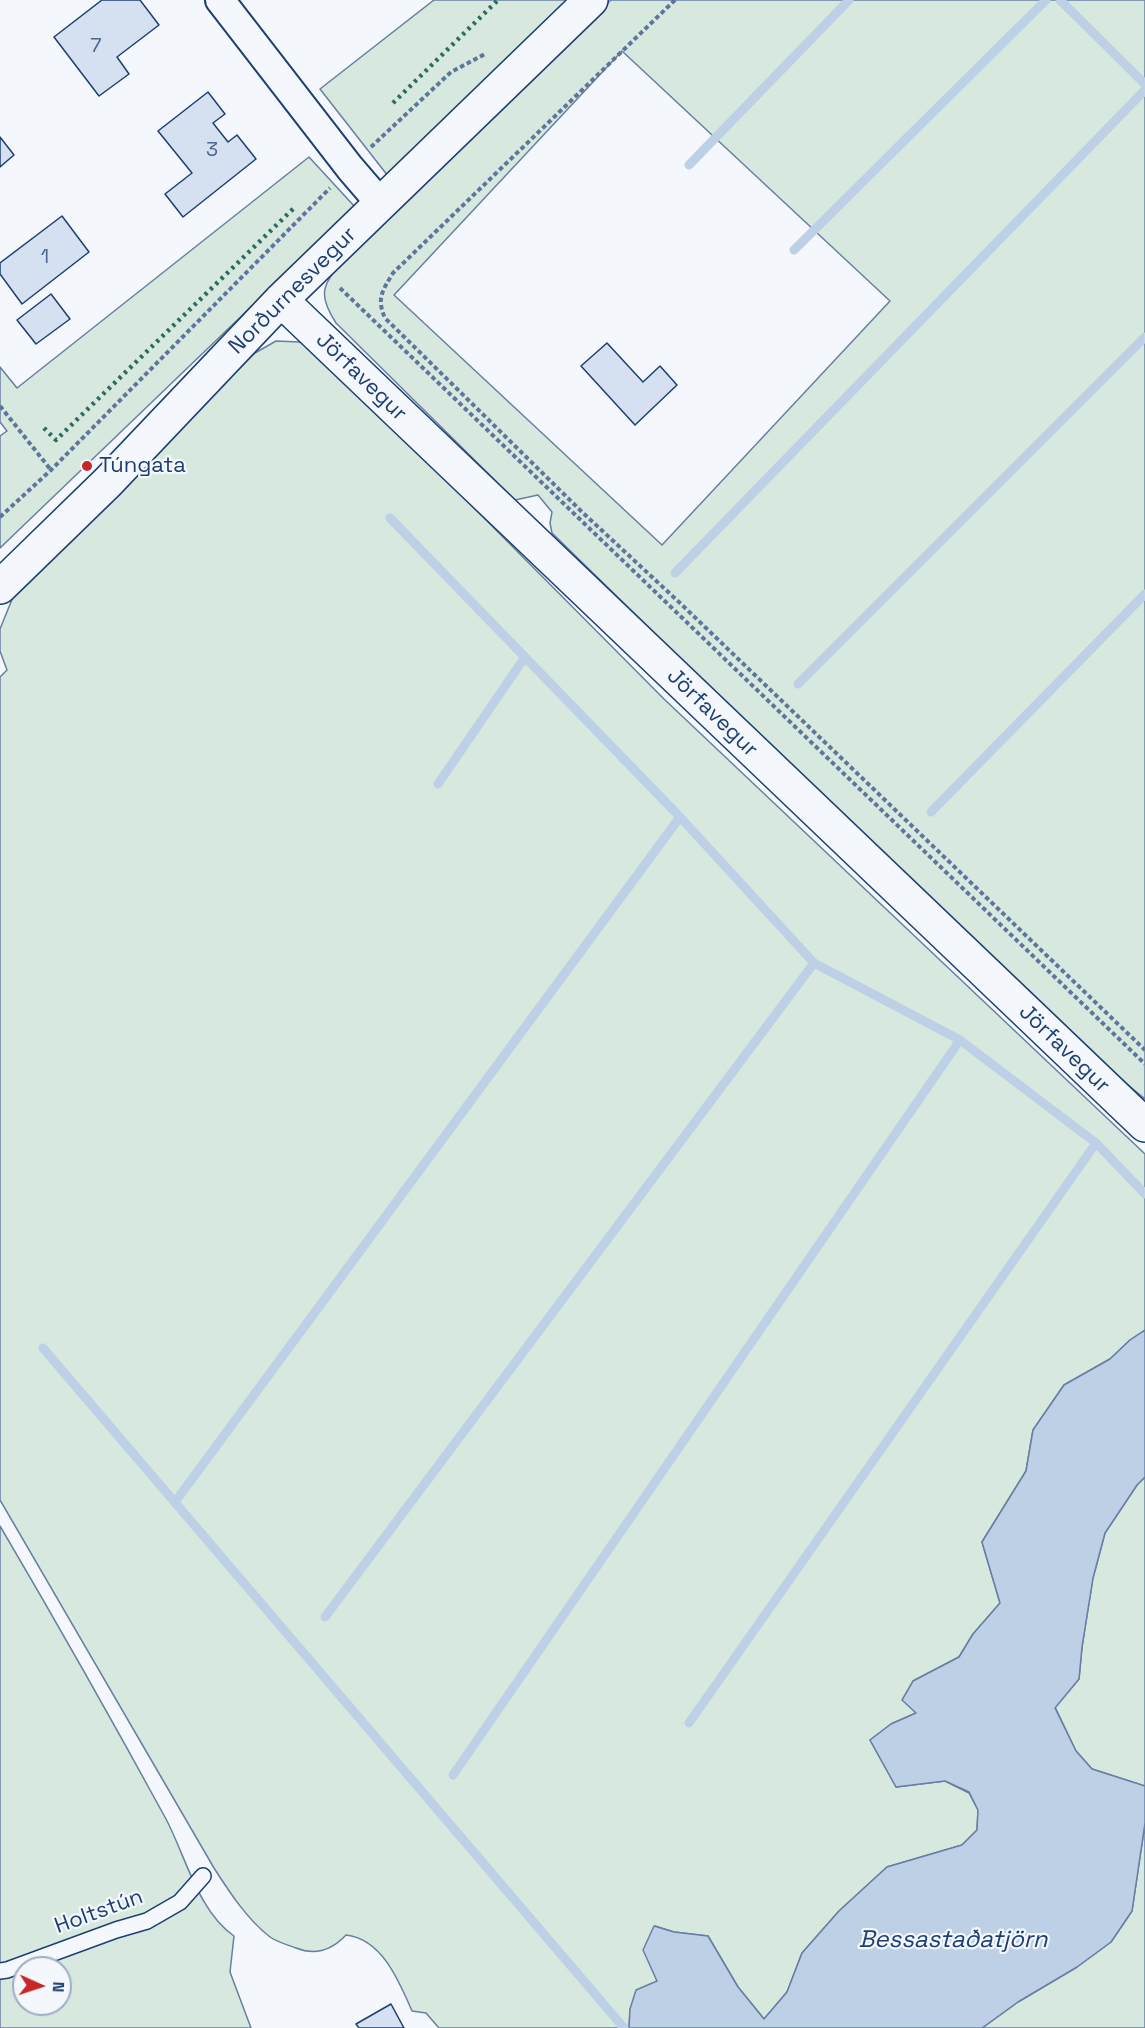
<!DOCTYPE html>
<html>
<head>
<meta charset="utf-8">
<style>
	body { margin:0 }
	#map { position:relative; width:1145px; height:2028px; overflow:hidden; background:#f4f7fb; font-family:"Space Grotesk",sans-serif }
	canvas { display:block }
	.north { position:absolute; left:12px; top:1956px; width:60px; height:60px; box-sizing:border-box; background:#f4f7fb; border:2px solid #9eadc5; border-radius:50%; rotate:93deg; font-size:16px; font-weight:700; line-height:24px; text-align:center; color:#1d3f73 }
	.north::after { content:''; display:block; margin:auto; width:21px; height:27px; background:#c62828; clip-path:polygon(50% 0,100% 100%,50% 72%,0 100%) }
</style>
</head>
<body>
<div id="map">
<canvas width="1145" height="2028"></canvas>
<div class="north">N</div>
</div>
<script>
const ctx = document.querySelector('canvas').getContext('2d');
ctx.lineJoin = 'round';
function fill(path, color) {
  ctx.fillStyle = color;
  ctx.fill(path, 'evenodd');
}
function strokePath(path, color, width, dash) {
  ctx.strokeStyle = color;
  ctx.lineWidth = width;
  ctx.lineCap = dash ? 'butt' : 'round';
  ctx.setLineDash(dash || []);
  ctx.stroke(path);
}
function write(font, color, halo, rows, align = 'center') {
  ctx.font = font + ' "Space Grotesk",sans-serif';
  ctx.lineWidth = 4.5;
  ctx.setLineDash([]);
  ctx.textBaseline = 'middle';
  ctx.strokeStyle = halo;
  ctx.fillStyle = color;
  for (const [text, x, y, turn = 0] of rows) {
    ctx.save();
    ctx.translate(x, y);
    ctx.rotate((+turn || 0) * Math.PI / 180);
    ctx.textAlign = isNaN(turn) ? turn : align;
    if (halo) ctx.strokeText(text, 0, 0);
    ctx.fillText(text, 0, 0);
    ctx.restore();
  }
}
const green = new Path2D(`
	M434,0H573L388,176L320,89Z
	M611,0H1145V1099L1123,1081L937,909L552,533L550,523L552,512L538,495L515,500L336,323C316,292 324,285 344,258ZM622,51L890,301L662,545L394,295Z
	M309,157L355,207L0,548V436L7,431L0,422V367L17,388Z
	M276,341L300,342L334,367L664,699L1145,1154V1330L1130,1340L1110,1359L1064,1385L1033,1430L1026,1471L982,1542L1000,1603L973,1634L959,1657L913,1681L916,1713L891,1724L870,1740L896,1787L945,1781L969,1793L978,1810L977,1830L962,1845L887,1867L839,1911L802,1953L787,1992L764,2019L738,1987L708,1936L674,1932L655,1926L652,1967L657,1981L630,2009L629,2028H439L426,2013L412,2011C399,1981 382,1939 346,1935C332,1950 316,1956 296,1948C288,1945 277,1942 270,1937C247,1919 230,1893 214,1868L0,1500V677L7,670L0,651V629L24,570L255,353Z
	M1145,1477V1786L1092,1769L1076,1751L1055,1707L1079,1679L1082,1647L1093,1578L1105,1533L1137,1485Z
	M0,1526C57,1623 112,1720 166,1819C186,1857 198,1911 234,1936L230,1972L251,2028H0ZM24,1968H60V2004H24Z
	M1145,1823V2028H982L1018,2002L1077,1967L1111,1942L1132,1911Z`);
const water = new Path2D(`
	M1145,1330V1477L1137,1485L1105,1533L1093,1578L1082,1647L1079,1679L1055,1708L1076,1751L1092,1769L1145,1786V1823L1132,1911L1111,1942L1077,1967L1018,2002L982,2028H629L630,2009L636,1990L657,1981L643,1950L654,1926L674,1932L708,1936L738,1987L764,2019L787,1992L802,1953L839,1911L887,1867L962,1845L977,1830L978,1810L969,1792L945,1781L896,1787L870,1740L891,1724L916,1713L902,1700L913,1681L959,1657L973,1634L1000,1603L982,1542L1026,1471L1033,1430L1064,1385L1110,1359L1130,1340Z`);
const stream = new Path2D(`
	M1060,0L1145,84
	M689,165L849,0
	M794,250L1046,0
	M390,518L680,817L814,963L960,1040L1096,1143L1145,1194
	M675,573L1145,90
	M798,684L1145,337
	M438,784L525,657
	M931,812L1145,594
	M43,1348L624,2028
	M175,1502L680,817
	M325,1617L814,963
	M689,1723L1096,1143
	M453,1775L960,1040`);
const building = new Path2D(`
	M102,0H140L159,25L117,57L129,74L99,96L54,37Z
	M208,92L225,114L213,123L228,142L237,135L256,159L183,217L165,194L192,173L158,131Z
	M0,137L14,155L0,167Z
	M62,216L89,252L22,304L0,274V263Z
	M51,294L70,319L36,344L17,320Z
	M607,343L643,382L660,366L677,385L635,425L581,366Z
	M391,2004L404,2028H359L356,2024Z`);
const path = new Path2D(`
	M675,0L393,273C383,290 376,298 385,318L581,511L680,603L1145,1050
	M371,147L451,72L485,54
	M340,288L1145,1064
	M0,406L51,470
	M0,517L51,470L330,188`);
const lane = new Path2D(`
	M0,1971L7,1970L116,1930L147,1921L180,1902L203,1876`);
const street = new Path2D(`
	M220,0L350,168L381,204`);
const secondary = new Path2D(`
	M281,300L1145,1125
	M0,587L108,482L281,300L591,0`);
const hedge = new Path2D(`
	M393,103L498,0
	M44,428L56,440L295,207`);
const markers = [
	[87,466,6,"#c62828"]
];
const numberNames = [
	["7",96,47],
	["3",212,151],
	["1",45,258]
];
const streetNames = [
	["Norðurnesvegur",293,291,-45],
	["Jörfavegur",361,377,44],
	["Jörfavegur",712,713,44],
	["Jörfavegur",1064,1049,44],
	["Holtstún",99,1912,-20]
];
const poiNames = [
	["Túngata",99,466]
];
const waterNames = [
	["Bessastaðatjörn",953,1940]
];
fill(green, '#d7e8df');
strokePath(green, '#687fa3', 1.5);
fill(water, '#bed0e5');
strokePath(water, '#687fa3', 1.5);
strokePath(stream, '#bed0e5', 9);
fill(building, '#d5e0f0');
strokePath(building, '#1d3f73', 1.5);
strokePath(lane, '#1d3f73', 18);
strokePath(street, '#1d3f73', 32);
strokePath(secondary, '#1d3f73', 36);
strokePath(path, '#5e769c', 4, [4.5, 3]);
strokePath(lane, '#f4f7fb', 15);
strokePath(street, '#f4f7fb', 28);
strokePath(secondary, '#f4f7fb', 33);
strokePath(hedge, '#2c6c60', 4.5, [3, 4.5]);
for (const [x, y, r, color] of markers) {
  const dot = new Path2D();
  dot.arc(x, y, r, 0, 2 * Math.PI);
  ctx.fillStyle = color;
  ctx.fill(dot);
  strokePath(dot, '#f4f7fb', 2);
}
write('20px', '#4b6792', null, numberNames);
write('22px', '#1d3f73', '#f4f7fb', streetNames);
write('22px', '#1d3f73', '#f4f7fb', poiNames, 'left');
write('italic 24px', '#1d3f73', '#f4f7fb', waterNames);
</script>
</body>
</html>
